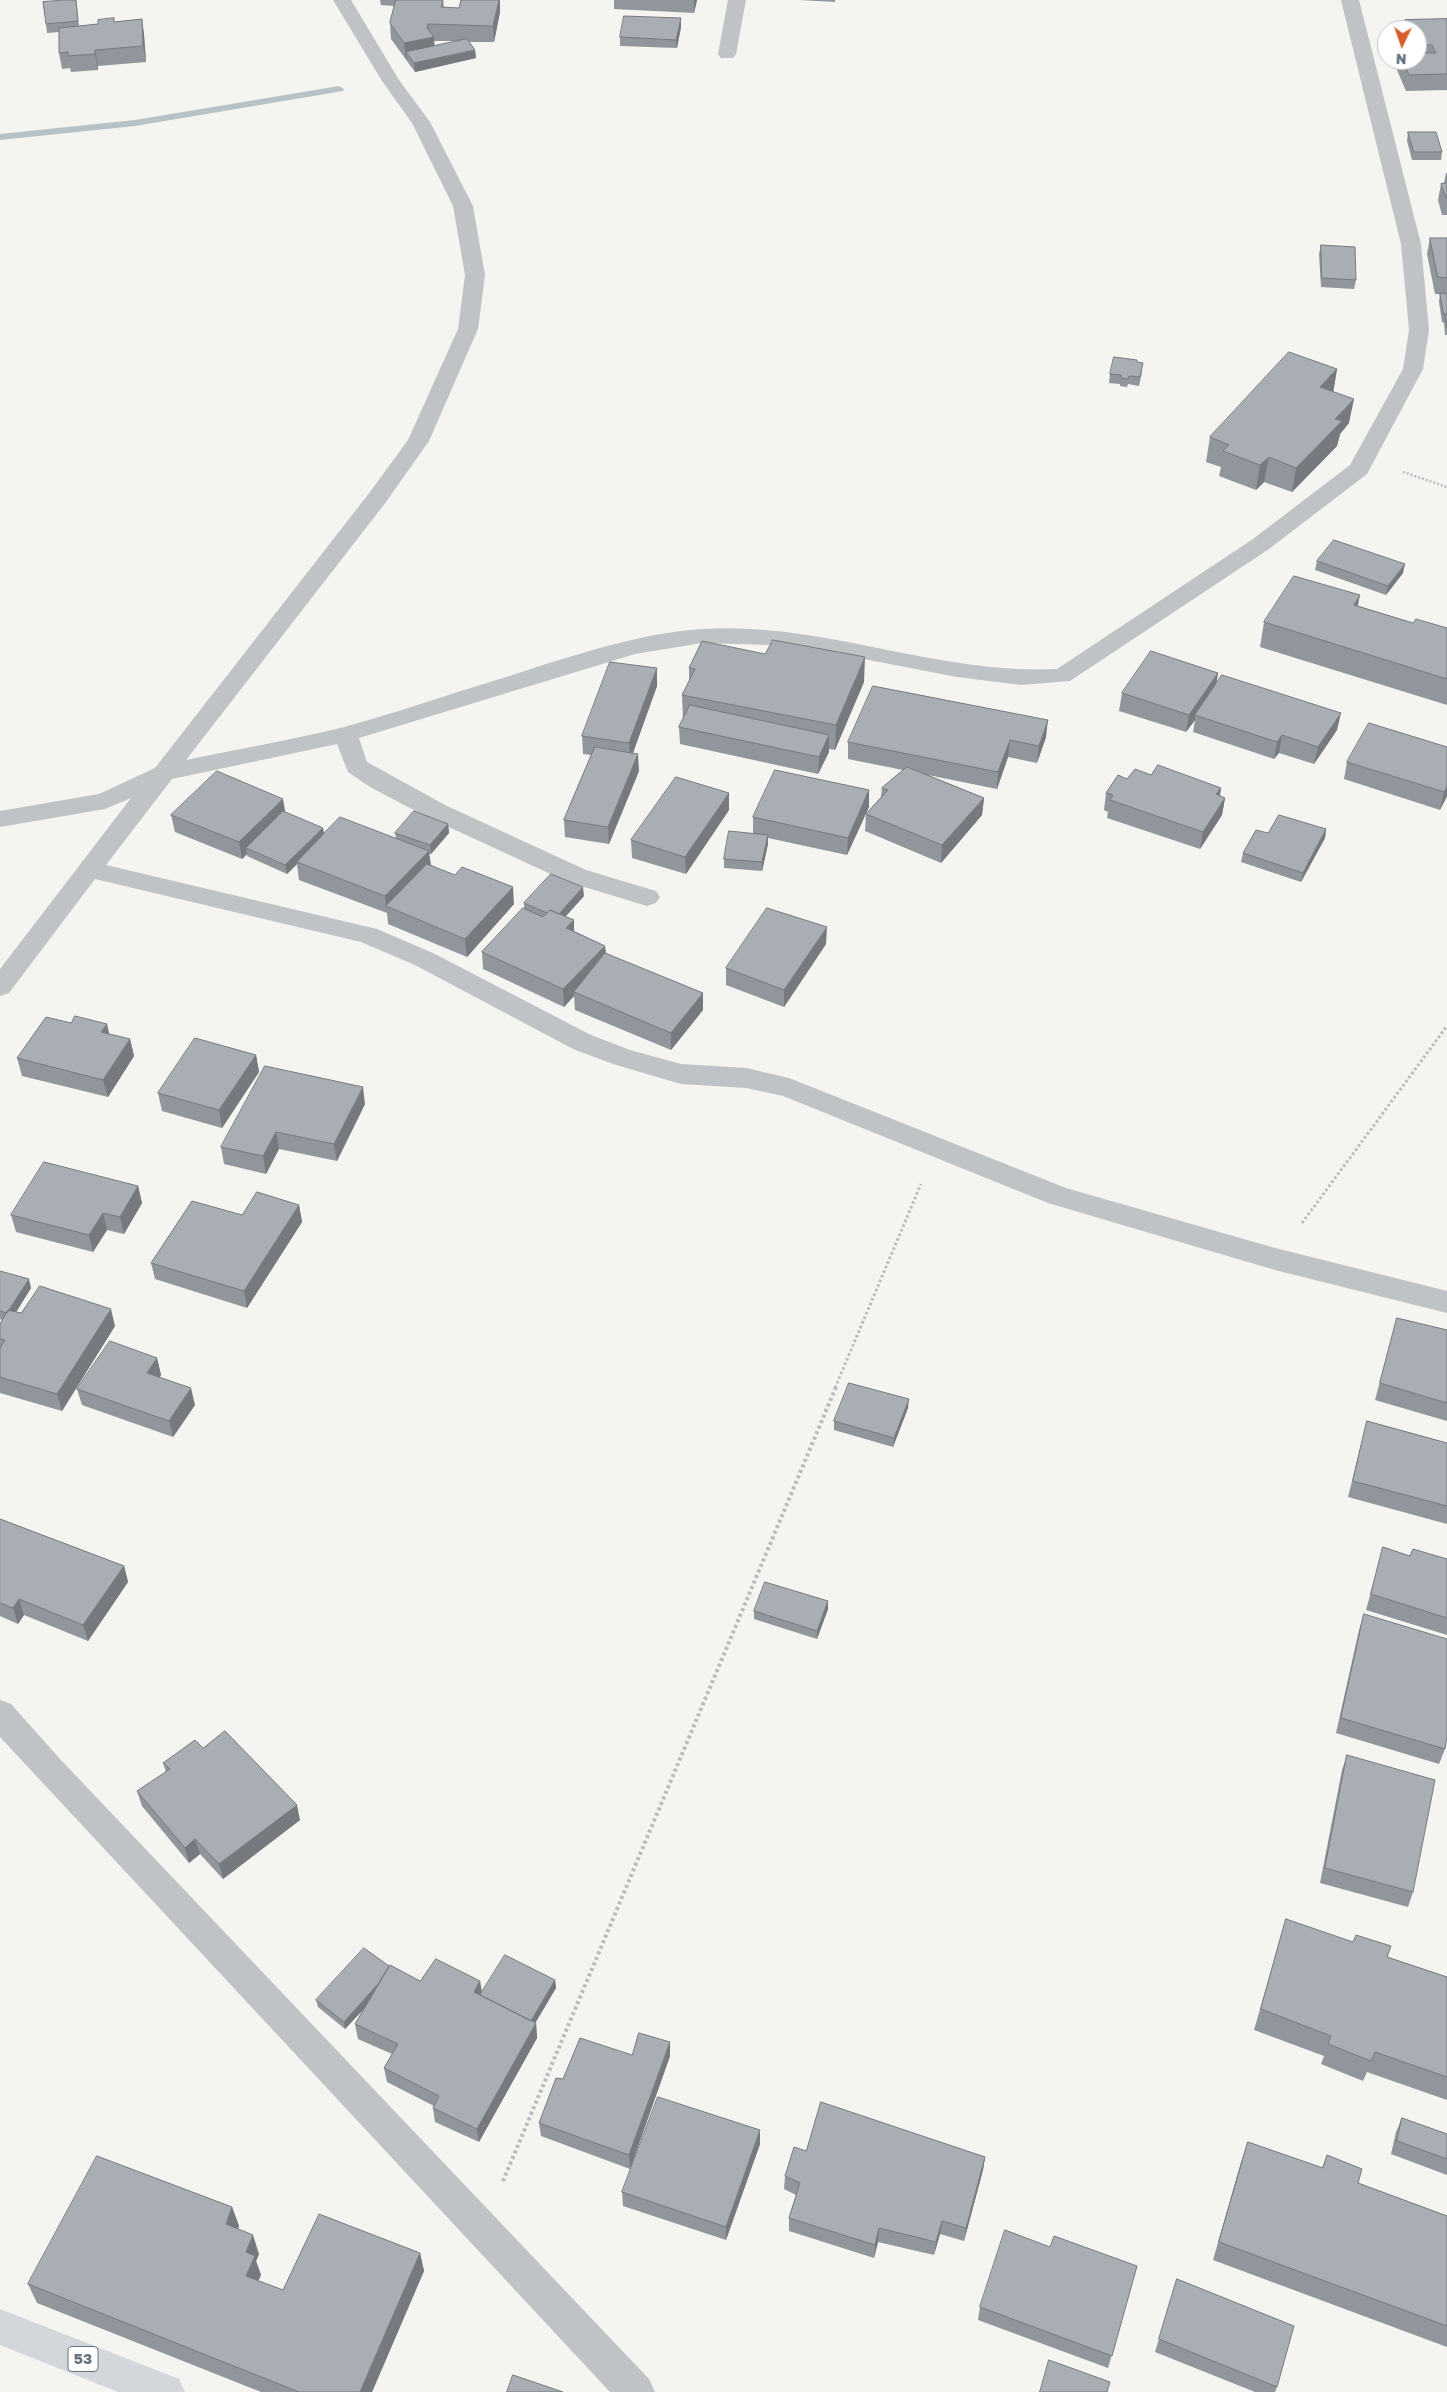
<!DOCTYPE html>
<html>
<head>
<meta charset="utf-8">
<style>
	body { margin:0 }
	#map { position:relative; width:1447px; height:2392px; overflow:hidden; background:#f4f4f0; font-family:"Golos Text",sans-serif }
	canvas { display:block }
	.north { position:absolute; left:1377px; top:20px; width:50px; height:50px; box-sizing:border-box; background:#fff; border:1px solid #c1c7cc; border-radius:50%; rotate:183deg; font-size:14px; font-weight:700; line-height:20px; text-align:center; color:#64727f }
	.north::after { content:''; display:block; margin:auto; width:18px; height:22px; background:#d95c2b; clip-path:polygon(50% 0,100% 100%,50% 72%,0 100%) }
</style>
</head>
<body>
<div id="map">
<canvas width="1447" height="2392"></canvas>
<div class="north">N</div>
</div>
<script>
const ctx = document.querySelector('canvas').getContext('2d');
ctx.lineJoin = 'round';
function fill(path, color) {
  ctx.fillStyle = color;
  ctx.fill(path, 'evenodd');
}
function strokePath(path, color, width, dash) {
  ctx.strokeStyle = color;
  ctx.lineWidth = width;
  ctx.lineCap = dash ? 'butt' : 'round';
  ctx.setLineDash(dash || []);
  ctx.stroke(path);
}
function write(font, color, halo, rows, align = 'center') {
  ctx.font = font + ' "Golos Text",sans-serif';
  ctx.lineWidth = 5;
  ctx.setLineDash([]);
  ctx.textBaseline = 'middle';
  ctx.strokeStyle = halo;
  ctx.fillStyle = color;
  for (const [text, x, y, turn = 0] of rows) {
    ctx.save();
    ctx.translate(x, y);
    ctx.rotate((+turn || 0) * Math.PI / 180);
    ctx.textAlign = isNaN(turn) ? turn : align;
    if (halo) ctx.strokeText(text, 0, 0);
    ctx.fillText(text, 0, 0);
    ctx.restore();
  }
}
const stream = new Path2D(`
	M339,86L344,89L343,91L135,126L0,140V134L135,120Z`);
const pathFar2 = new Path2D(`
	M1403,472L1447,487`);
const pathFar1 = new Path2D(`
	M1302,1223L1447,1026
	M835,1388L921,1184`);
const path = new Path2D(`
	M503,2181L836,1387`);
const minor = new Path2D(`
	M333,0H351L399,80L430,122L473,206L485,275L478,329L429,441L386,502L186,760C238,749 292,740 344,727C384,716 424,703 464,690C539,668 624,634 702,629C822,621 937,675 1057,669L1253,539L1350,465L1403,369L1409,330L1401,244L1341,0H1359L1421,244L1429,330L1423,369L1367,474L1269,549L1070,681L1021,685L957,677L822,651L770,645L702,643L635,654L359,738L367,762L445,805L586,870L656,891L660,897L656,903L647,906L568,882L427,817L370,787L348,772L337,744L172,779L106,865L377,929L433,953L591,1035L630,1050L681,1064L746,1068L789,1078L1066,1188L1275,1248L1447,1291V1313L1275,1270L1048,1203L783,1096L746,1088L681,1084L613,1064L573,1049L415,965L361,942L95,879L9,993L0,996V969L131,798L105,809L0,827V811L99,794L155,768L370,492L408,440L458,329L465,275L453,206L412,123L382,81Z
	M728,0H746L736,54L733,58H721L718,54Z
	M0,1700L11,1704L60,1759L649,2379L655,2392H610L0,1737Z`);
const primary = new Path2D(`
	M0,2309L179,2379L185,2392H118L0,2345Z`);
const wall = new Path2D(`
	M76,0L79,26L142,19L144,35L146,62L98,66V70L71,72L70,68L62,69L59,53V32L47,33L46,24Z
	M380,0H443L444,7L500,12L494,42H469L475,50L476,58L415,72L391,39L390,23L394,6L381,5ZM434,41H457L434,46Z
	M614,0H697L694,13L614,9Z
	M799,0H835V2Z
	M681,18V27L677,48L620,46V37Z
	M1447,19V90L1406,91L1397,70L1399,60H1417V30H1403L1405,20Z
	M1408,132L1442,152L1441,160H1412L1407,141Z
	M1446,173H1447V215H1442L1438,200L1441,184L1444,183Z
	M1430,238H1447V335H1445L1444,323L1442,322L1439,302L1440,294H1435L1427,254Z
	M1321,245L1356,280L1354,289L1321,287L1319,254Z
	M1137,362L1142,372L1139,386L1128,384L1127,387L1120,386V384L1109,383L1110,374Z
	M1337,369L1333,392L1349,423L1340,434L1337,446L1292,492L1264,482L1256,490L1219,476L1221,467L1206,462L1210,437Z
	M1317,561L1403,573L1386,595L1315,570Z
	M1358,606L1413,623L1447,628V705L1260,647L1264,622Z
	M657,668V686L633,753L639,771L609,844L565,837L564,820L591,755L583,754L582,736Z
	M689,668L864,682L835,750L829,749V752L818,774L680,744L679,727L683,720L682,695L689,682Z
	M1218,673L1216,685L1337,730L1314,764L1279,753L1274,759L1193,732L1195,720L1186,732L1119,711L1122,693Z
	M1046,737L1037,763L1008,757L997,789L928,775L984,798L982,815L941,863L865,831L866,814L881,797L882,788L903,770L848,759V742Z
	M1447,747V796L1440,810L1344,779L1347,762Z
	M1151,775L1221,788L1220,796L1225,798L1222,815L1200,849L1107,818L1108,812L1104,810L1106,793L1127,779Z
	M869,790V807L847,855L768,838V844L762,871L724,868V859L753,833V817Z
	M729,810L686,874L632,858L631,840Z
	M285,812L324,834L396,838L395,833L448,824L449,833L431,854H429L431,865L514,904L467,957L388,924L387,913L299,880L297,864L287,874L247,856V854L242,859L175,832L171,815Z
	M1326,829L1325,838L1301,882L1241,862L1243,853L1268,833Z
	M584,896L565,917L574,920V931L605,946L606,953L703,1010L671,1050L575,1010L574,996L564,1007L483,969L482,952L524,909V903Z
	M826,944L784,1007L726,985V968Z
	M130,1039L134,1056L108,1097L22,1076L17,1058Z
	M256,1055L259,1072L222,1128L162,1111L158,1093Z
	M365,1104L337,1161L279,1149L266,1174L224,1164L221,1147Z
	M138,1186L142,1203L124,1234L107,1230L93,1252L16,1232L11,1215Z
	M299,1205L302,1222L247,1308L155,1279L151,1263Z
	M0,1271L31,1288L16,1312L115,1326L62,1411L0,1393V1324L2,1320L0,1319Z
	M1397,1318L1447,1330V1421L1375,1400Z
	M157,1358L161,1375L160,1377L195,1405L173,1437L82,1405L77,1389Z
	M908,1408L893,1447L834,1430V1421Z
	M1367,1421L1447,1443V1524L1348,1497Z
	M0,1519L124,1566L128,1582L88,1641L24,1615L18,1624L0,1616Z
	M1383,1547L1410,1556L1447,1559V1635L1366,1610Z
	M828,1601V1609L817,1639L754,1619V1611Z
	M1364,1614L1445,1749L1439,1764L1336,1733L1359,1630Z
	M203,1748L300,1820L223,1879L200,1854L189,1863L142,1806L137,1791L166,1772L163,1763Z
	M1347,1755L1413,1892L1408,1907L1320,1883L1342,1770Z
	M1286,1919L1387,1957L1447,1977V2100L1367,2072L1363,2081L1321,2064L1324,2056L1254,2030Z
	M389,1966L420,1981H480L482,1992L555,1980L556,1988L535,2023H536L537,2038L479,2142L435,2122L433,2108L434,2106L387,2082L384,2068L392,2054L358,2039L355,2024L363,2010L345,2029L318,2007L316,2000Z
	M670,2042V2056L630,2169L541,2136L539,2123L563,2079L632,2055Z
	M1402,2118L1447,2134V2175L1391,2154L1396,2132Z
	M1248,2142L1322,2168L1327,2155L1358,2183L1447,2216V2347L1213,2260L1241,2162Z
	M760,2144L726,2240L623,2206L622,2192Z
	M806,2151L985,2157L983,2170L964,2241L940,2234L934,2255L878,2242L874,2258L789,2231V2218L796,2195L784,2189L785,2176Z
	M232,2207L239,2226L238,2229L259,2254L256,2261L261,2275L258,2281L283,2290L420,2253L424,2271L372,2392H261L37,2303L28,2284Z
	M1050,2247L1137,2266L1108,2368L978,2320L980,2307Z
	M1177,2279L1277,2387L1275,2392H1255L1155,2352Z`);
const shadedWall = new Path2D(`
	M499,0H500V12L494,42L493,26Z
	M694,0H697L694,13Z
	M681,18V27L677,48L676,40Z
	M142,19L144,35L146,62L143,46Z
	M428,24L429,38L434,37L435,53L406,52L407,59H406L404,43L427,28Z
	M95,50L98,66V70L95,54Z
	M475,50L476,58L415,72L414,63Z
	M1337,369L1333,394L1320,387Z
	M1354,399L1349,423L1340,434L1337,446L1292,492L1296,468L1335,419Z
	M1269,457L1264,482L1256,490L1260,465Z
	M1405,564L1403,573L1386,595L1388,586Z
	M1360,595L1355,620L1354,605Z
	M865,657L864,682L835,750L836,725Z
	M657,668V686L630,761L629,743Z
	M1218,673L1215,691L1195,715V720L1186,732L1189,715Z
	M1341,713L1337,730L1314,764L1318,747Z
	M1048,720L1046,737L1037,763L1039,746Z
	M829,735V752L818,774L819,757Z
	M1282,735L1279,753L1274,759L1277,742Z
	M1010,740L1008,757L997,789L998,772Z
	M638,754L639,771L609,844L608,827Z
	M1447,787V796L1440,810L1444,792Z
	M1221,788L1218,805L1216,794Z
	M869,790V807L847,855L848,838Z
	M729,793V810L686,874L685,857Z
	M984,798L982,815L941,863L942,845Z
	M1225,798L1222,815L1200,849L1203,832Z
	M283,799L286,816L246,848L247,854L242,859L239,842Z
	M448,824L449,833L431,854L430,845Z
	M323,828L325,837L297,862V864L287,874L285,865Z
	M1326,829L1325,838L1301,882L1303,873Z
	M768,835V844L762,871V862Z
	M429,851L431,868L386,906L387,914L385,896Z
	M513,887L514,904L467,957L465,939Z
	M583,887L584,896L557,926V917Z
	M574,920V938L566,928Z
	M827,927L826,944L784,1007V990Z
	M605,946L606,963L574,992V996L564,1007L563,989Z
	M703,993V1010L671,1050V1033Z
	M107,1024L111,1041L101,1032Z
	M130,1039L134,1056L108,1097L103,1080Z
	M256,1055L259,1072L222,1128L219,1110Z
	M363,1087L365,1104L337,1161L334,1144Z
	M276,1132L279,1149L266,1174L263,1156Z
	M138,1186L142,1203L124,1234L120,1217Z
	M299,1205L302,1222L247,1308L244,1291Z
	M103,1213L107,1230L93,1252L89,1235Z
	M29,1279L31,1288L10,1322L7,1313Z
	M111,1309L115,1326L62,1411L57,1394Z
	M157,1358L161,1375L151,1389L147,1373Z
	M191,1388L195,1405L173,1437L169,1421Z
	M909,1399L908,1408L893,1447L894,1438Z
	M124,1566L128,1582L88,1641L83,1625Z
	M19,1599L24,1615L18,1624L13,1608Z
	M828,1601V1609L817,1639V1631Z
	M297,1805L300,1820L223,1879L219,1864Z
	M195,1839L200,1854L189,1863L185,1848Z
	M392,1969L394,1977L345,2029L344,2022Z
	M555,1980L556,1988L530,2032L529,2024Z
	M480,1981L482,1996L474,1992Z
	M536,2023L537,2038L479,2142L477,2129Z
	M670,2042V2056L630,2169L629,2155Z
	M760,2130V2144L726,2240V2227Z
	M985,2157L983,2170L964,2241L966,2228Z
	M232,2207L239,2226L232,2243L226,2224Z
	M942,2221L940,2234L934,2255L936,2242Z
	M879,2228L878,2242L874,2258L875,2245Z
	M253,2235L259,2254L256,2261L261,2275L252,2294L246,2276V2252Z
	M420,2253L424,2271L372,2392H360Z`);
const building = new Path2D(`
	M64,0H76L78,21L46,24L43,2Z
	M396,0H443L441,7L459,8L461,0H499L493,26L428,24L427,28L434,37L404,43L390,23Z
	M624,16L681,18L676,40L620,37Z
	M114,18V22L142,19L143,46L95,50V54L68,56V52L59,53V28L98,24V20Z
	M1447,19V74L1409,75L1403,60H1417V53H1436L1432,45H1417V30H1409L1405,20Z
	M467,39L475,50L414,63L406,52Z
	M1408,132H1436L1442,152H1414Z
	M1447,183V198H1446L1441,184Z
	M1430,238H1447V278L1438,277Z
	M1321,245L1355,247L1356,280L1322,278Z
	M1440,293L1447,294V314H1444Z
	M1445,315H1447V327Z
	M1289,352L1337,369L1320,387L1354,399L1335,419L1342,421L1296,468L1269,457L1260,465L1223,451L1229,445L1210,437Z
	M1114,357L1137,360V362L1143,363L1140,377L1129,376L1128,379L1121,378V375L1110,374Z
	M1334,540L1405,564L1388,586L1317,561Z
	M1294,576L1360,595L1354,605L1413,623L1416,619L1447,628V679L1264,622Z
	M773,640L865,657L836,725L682,695L695,669L689,668L702,641L765,654Z
	M1151,651L1218,673L1189,715L1122,693Z
	M610,662L657,668L629,743L582,736Z
	M1222,675L1341,713L1318,747L1282,735L1277,742L1195,715Z
	M873,686L1048,720L1039,746L1010,740L998,772L848,742Z
	M690,705L829,735L819,757L679,727Z
	M1369,723L1447,747V787L1444,792L1347,762Z
	M595,747L638,754L608,827L564,820Z
	M1158,765L1221,788L1216,794L1225,798L1203,832L1110,800L1113,795L1106,793L1118,775L1127,779L1135,769L1151,775Z
	M907,767L984,798L942,845L866,814L888,790L882,788Z
	M775,770L869,790L848,838L753,817Z
	M217,771L283,799L239,842L171,815Z
	M676,777L729,793L685,857L631,840Z
	M283,811L323,828L285,865L246,848Z
	M414,811L448,824L430,845L395,833Z
	M1279,815L1326,829L1303,873L1243,853L1256,830L1268,833Z
	M340,817L429,851L385,896L297,862Z
	M729,831L768,835L762,862L724,859Z
	M427,864L455,875L462,867L513,887L465,939L386,906Z
	M551,874L583,887L559,914L550,910L547,913L524,903Z
	M523,908L543,917L550,910L574,920L566,928L605,946L563,989L482,952Z
	M767,908L827,927L784,990L726,968Z
	M605,953L703,993L671,1033L574,992Z
	M75,1016L107,1024L101,1032L130,1039L103,1080L17,1058L46,1017L71,1023Z
	M195,1038L256,1055L219,1110L158,1093Z
	M265,1066L363,1087L334,1144L276,1132L263,1156L221,1147Z
	M44,1162L138,1186L120,1217L103,1213L89,1235L11,1215Z
	M257,1192L299,1205L244,1291L151,1263L192,1201L242,1215Z
	M0,1271L29,1279L7,1313L0,1311Z
	M40,1286L111,1309L57,1394L0,1377V1348L5,1340L0,1339V1324L8,1310L21,1313Z
	M1397,1318L1447,1330V1403L1380,1383Z
	M110,1341L157,1358L147,1373L191,1388L169,1421L77,1389Z
	M849,1383L909,1399L894,1438L834,1421Z
	M1367,1421L1447,1443V1506L1353,1481Z
	M0,1519L124,1566L83,1625L19,1599L13,1608L0,1603Z
	M1383,1547L1410,1556L1413,1549L1447,1559V1618L1371,1594Z
	M765,1582L828,1601L817,1631L754,1611Z
	M1364,1614L1447,1639V1737L1445,1749L1341,1718Z
	M225,1731L297,1805L219,1864L195,1839L185,1848L137,1791L170,1769L163,1763L195,1740L203,1748Z
	M1347,1755L1435,1780L1413,1892L1325,1868Z
	M1286,1919L1353,1942L1356,1935L1391,1946L1387,1957L1447,1977V2077L1375,2052L1371,2061L1328,2044L1331,2036L1261,2009Z
	M364,1948L389,1966L378,1984L344,2022L316,2000Z
	M505,1955L555,1980L531,2021L480,1995Z
	M436,1959L480,1981L474,1992L536,2023L477,2129L433,2108L439,2096L384,2068L398,2044L355,2024L390,1965L420,1981Z
	M639,2033L670,2042L629,2155L539,2123L556,2078L563,2079L580,2038L632,2055Z
	M658,2097L760,2130L726,2227L622,2192Z
	M821,2102L985,2157L966,2228L942,2221L936,2242L879,2228L875,2245L789,2218L800,2183L785,2176L794,2147L806,2151Z
	M1402,2118L1447,2134V2159L1397,2141Z
	M1248,2142L1323,2168L1327,2155L1362,2169L1358,2183L1447,2216V2326L1219,2242Z
	M97,2156L232,2207L226,2224L253,2235L246,2252L255,2256L246,2276L283,2290L319,2214L420,2253L360,2392H299L28,2284Z
	M1005,2230L1050,2247L1054,2236L1137,2266L1112,2356L980,2307Z
	M1177,2279L1294,2326L1277,2387L1159,2339Z
	M1049,2360L1110,2382L1107,2392H1040Z
	M513,2375L563,2392H507Z`);
const shields = [
	[83,2359,30]
];
const shieldNames = [
	["53",83,2359]
];
fill(stream, '#b7c2c6');
strokePath(pathFar2, '#b9bbbd', 2.5, [2, 2]);
strokePath(pathFar1, '#b9bbbd', 3, [2.5, 2.5]);
strokePath(path, '#b9bbbd', 4, [3, 3]);
fill(minor, '#bfc3c6');
fill(primary, '#d3d7db');
fill(wall, '#90969b');
fill(shadedWall, '#767a7e');
fill(building, '#a8aeb4');
strokePath(building, '#767a7e', 1);
for (const [x, y, w] of shields) {
  const box = new Path2D();
  box.roundRect(x - w / 2, y - 12.5, w, 25, 4);
  ctx.fillStyle = '#fff';
  ctx.fill(box);
  strokePath(box, '#64727f', 1);
}
write('bold 15px', '#64727f', null, shieldNames);
</script>
</body>
</html>
